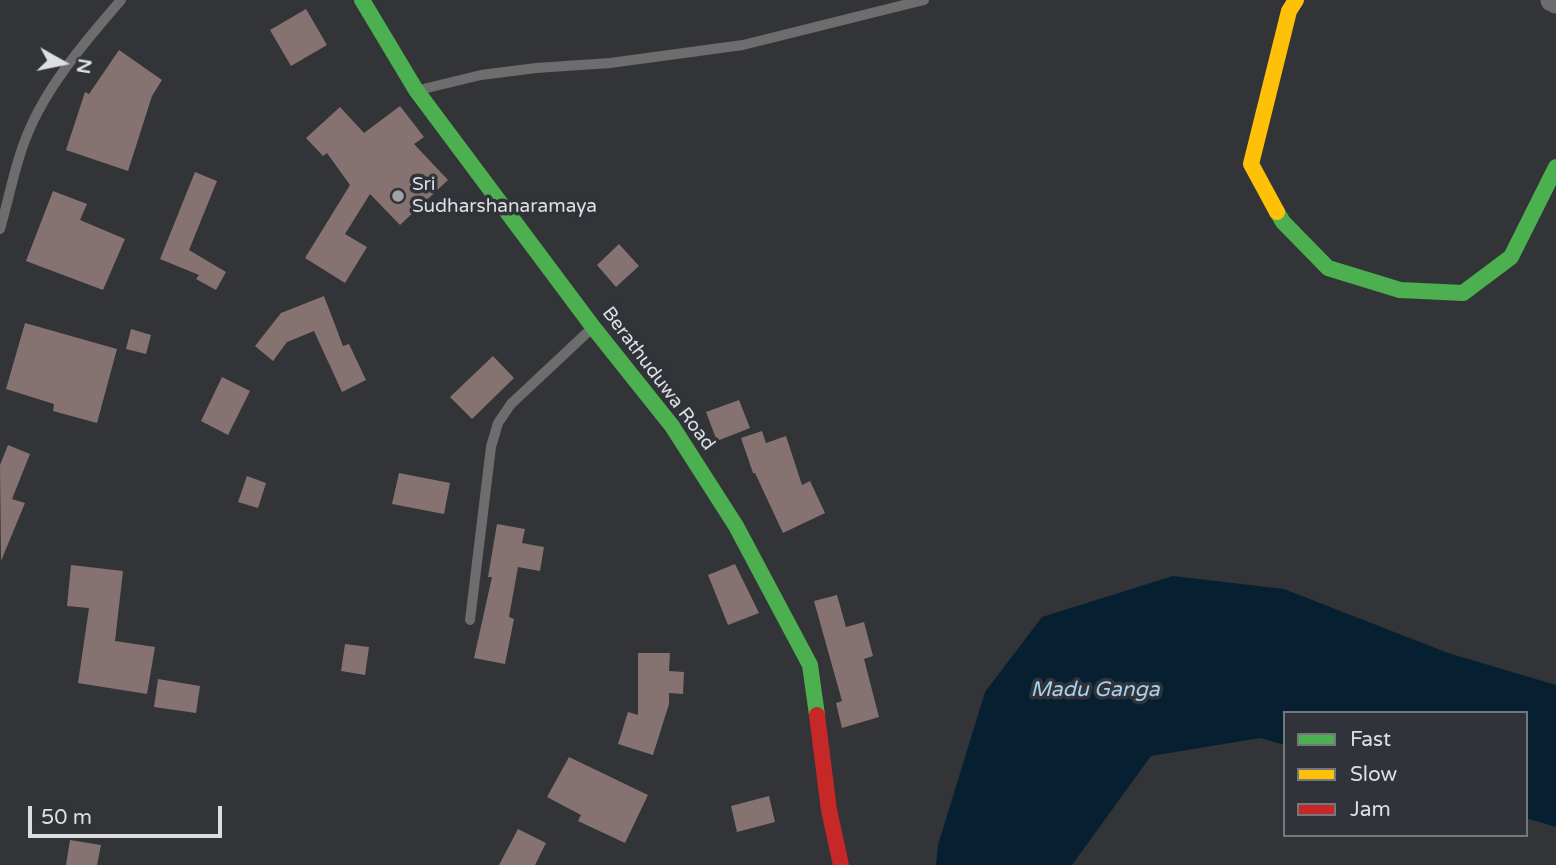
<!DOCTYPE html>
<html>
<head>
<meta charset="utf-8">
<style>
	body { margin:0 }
	#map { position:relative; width:1556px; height:865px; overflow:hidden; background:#323437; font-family:"Varela Round",sans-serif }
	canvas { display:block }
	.legend { position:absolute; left:1283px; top:711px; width:245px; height:126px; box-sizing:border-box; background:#303339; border:2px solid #75777c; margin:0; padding:9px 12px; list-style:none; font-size:21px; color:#dcdee1 }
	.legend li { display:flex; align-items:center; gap:14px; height:35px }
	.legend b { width:35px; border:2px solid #75777c }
	.north { position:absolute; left:28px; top:28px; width:70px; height:70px; -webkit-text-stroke:5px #303339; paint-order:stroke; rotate:99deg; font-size:19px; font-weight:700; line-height:28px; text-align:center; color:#dcdee1 }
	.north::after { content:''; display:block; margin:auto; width:24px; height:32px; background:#dcdee1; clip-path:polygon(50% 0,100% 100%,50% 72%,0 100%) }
	.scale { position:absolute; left:28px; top:806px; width:194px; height:32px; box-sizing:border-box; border:4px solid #dcdee1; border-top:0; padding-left:9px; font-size:21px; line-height:24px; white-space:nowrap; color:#dcdee1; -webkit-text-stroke:5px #303339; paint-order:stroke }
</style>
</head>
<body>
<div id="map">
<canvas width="1556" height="865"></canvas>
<ul class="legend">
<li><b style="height:9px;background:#4caf50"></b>Fast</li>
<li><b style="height:9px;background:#ffc107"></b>Slow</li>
<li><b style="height:9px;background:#c62828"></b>Jam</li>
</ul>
<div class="north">N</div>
<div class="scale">50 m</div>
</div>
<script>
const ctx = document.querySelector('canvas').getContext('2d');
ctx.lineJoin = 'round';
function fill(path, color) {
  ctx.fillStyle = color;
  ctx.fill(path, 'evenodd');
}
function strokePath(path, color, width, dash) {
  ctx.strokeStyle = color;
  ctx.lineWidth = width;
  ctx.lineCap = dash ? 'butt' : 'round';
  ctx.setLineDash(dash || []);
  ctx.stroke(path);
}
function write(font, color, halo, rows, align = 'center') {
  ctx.font = font + ' "Varela Round",sans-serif';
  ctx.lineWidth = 7;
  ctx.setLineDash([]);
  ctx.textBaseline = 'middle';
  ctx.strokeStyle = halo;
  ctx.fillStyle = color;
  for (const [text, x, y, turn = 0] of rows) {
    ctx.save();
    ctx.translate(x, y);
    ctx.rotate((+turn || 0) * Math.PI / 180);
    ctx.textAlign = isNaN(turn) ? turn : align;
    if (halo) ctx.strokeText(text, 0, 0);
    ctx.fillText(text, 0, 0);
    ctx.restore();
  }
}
const water = new Path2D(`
	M1173,576L1284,589L1448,653L1556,685V827L1526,818V713H1285V745L1260,738L1151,756L1072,865H936L938,845L985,692L1042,617Z`);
const building = new Path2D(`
	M306,9L327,45L291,66L270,30Z
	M119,50L162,80L152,96L128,171L66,150L85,92L89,94Z
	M400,106L424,137L414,144L448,180L400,225L370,194L345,234L367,247L345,283L305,258L350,185L327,153L323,156L306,138L340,107L364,133Z
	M195,172L217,181L189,250L226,272L216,290L196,279L199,275L160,259Z
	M53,191L87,204L80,220L125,239L103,290L26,261Z
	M619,244L639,266L616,287L597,265Z
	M324,296L343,346L349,344L366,380L342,392L314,331L287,342L273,361L255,346L281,313Z
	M25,323L117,349L97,423L53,411L54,404L6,389Z
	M131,329L151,335L146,354L126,349Z
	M493,356L514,378L472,419L450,397Z
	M222,377L250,391L228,435L201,421Z
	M739,400L750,428L717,441L706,412Z
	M762,431L766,443L786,436L802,485L810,481L825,513L783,533L755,473H753L741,438Z
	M8,445L30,454L12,499L25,503L1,561L0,465Z
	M399,473L450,483L444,514L392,504Z
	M247,476L266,483L258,508L238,502Z
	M497,524L525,529L522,543L544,547L540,571L518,567L509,617L514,619L505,664L474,658L492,577H488Z
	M735,564L759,613L728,625L708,575Z
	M71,565L123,571L115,641L155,647L147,694L78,683L89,608L67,606Z
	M837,595L846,627L864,622L873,656L864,659L879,717L842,728L836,703L842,701L814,601Z
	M345,644L369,647L365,675L341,671Z
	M638,653H670L669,671L684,672L683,694L669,693V704L653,755L618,744L628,712L638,715Z
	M158,679L200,686L196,713L154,707Z
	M569,757L648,795L625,843L578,821L581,815L547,797Z
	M769,796L775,822L737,832L731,806Z
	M518,829L546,843L535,865H499Z
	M70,840L101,845L97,865H66Z`);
const lane = new Path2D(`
	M419,90L481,75L536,68L610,63L743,45L924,0
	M0,229C10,195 16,158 31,126C51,81 89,37 121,0
	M470,620L491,447L498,423L511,404L591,329`);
const street = new Path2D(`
	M1552,0L1556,2`);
const fast = new Path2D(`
	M362,0L416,90L593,327L672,426L736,526L810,665L817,715
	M1277,212L1283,222L1328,268L1400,290L1463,293L1511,257L1556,167`);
const slow = new Path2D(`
	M1277,212L1251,164L1289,11L1296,0`);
const jam = new Path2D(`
	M817,715L829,810L841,865`);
const markers = [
	[398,196,7,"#a0a2a6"]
];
const poiNames = [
	["Sri",412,185],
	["Sudharshanaramaya",412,207]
];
const streetNames = [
	["Berathuduwa Road",658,379,53]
];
const waterNames = [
	["Madu Ganga",1095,690]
];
fill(water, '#062032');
fill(building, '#867371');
strokePath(lane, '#6e6d6e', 10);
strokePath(street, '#6e6d6e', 23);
strokePath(fast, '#4caf50', 16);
strokePath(slow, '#ffc107', 16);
strokePath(jam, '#c62828', 16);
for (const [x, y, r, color] of markers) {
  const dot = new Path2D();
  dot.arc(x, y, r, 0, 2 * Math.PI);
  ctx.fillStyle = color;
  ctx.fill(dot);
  strokePath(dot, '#303339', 2.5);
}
write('19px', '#dcdee1', '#303339', poiNames, 'left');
write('19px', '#dcdee1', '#303339', streetNames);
write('italic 21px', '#a8d1f0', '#303339', waterNames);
</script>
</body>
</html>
